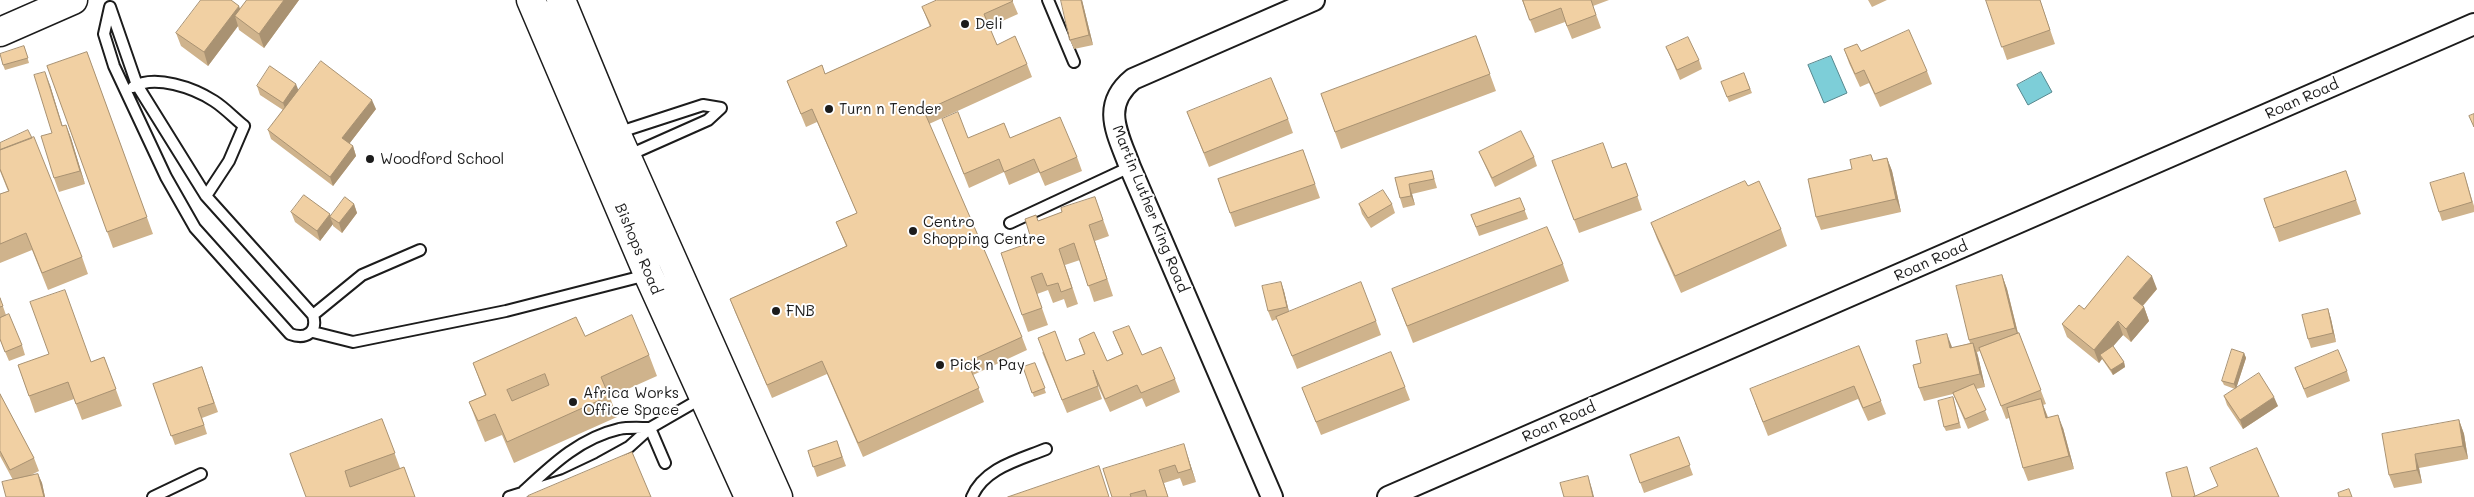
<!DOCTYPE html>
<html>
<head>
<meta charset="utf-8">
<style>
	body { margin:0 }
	canvas { display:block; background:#fff }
</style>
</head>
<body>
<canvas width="2474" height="497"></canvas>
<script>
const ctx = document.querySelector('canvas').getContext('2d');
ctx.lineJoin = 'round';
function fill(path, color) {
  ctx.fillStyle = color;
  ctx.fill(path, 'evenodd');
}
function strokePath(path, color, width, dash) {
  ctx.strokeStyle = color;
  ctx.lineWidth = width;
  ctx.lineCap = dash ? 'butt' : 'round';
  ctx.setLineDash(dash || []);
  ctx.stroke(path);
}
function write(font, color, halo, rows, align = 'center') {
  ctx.font = font + ' Mali,sans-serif';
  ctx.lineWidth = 4;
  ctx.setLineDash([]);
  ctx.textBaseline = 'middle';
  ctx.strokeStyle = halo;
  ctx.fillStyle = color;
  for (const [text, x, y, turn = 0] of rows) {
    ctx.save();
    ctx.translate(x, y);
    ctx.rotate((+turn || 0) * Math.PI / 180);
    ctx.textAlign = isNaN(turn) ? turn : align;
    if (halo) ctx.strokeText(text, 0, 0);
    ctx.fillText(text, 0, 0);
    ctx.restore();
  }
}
const water = new Path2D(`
	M1831,56L1847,93L1824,103L1808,65Z
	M2041,72L2052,92L2028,105L2017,85Z`);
const service = new Path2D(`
	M1048,0L1074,62
	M110,7L137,85L206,196L313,315C318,332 306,340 290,334L195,228L166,177L114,66L104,34Z
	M133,87C155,74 194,88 214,101C225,108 234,118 244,126L229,161L206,196
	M617,133L703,105L721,108
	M627,156L708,120L721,108
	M1010,223L1130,167
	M313,315L362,275L420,250
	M313,332L353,342L506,311L647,275
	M650,428L665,463
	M524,491C552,465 580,438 619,429C629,427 640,428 650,428
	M153,497L201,474
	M509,497L564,480L600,463L629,447L650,428L702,398
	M972,497C984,468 1019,460 1046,449`);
const minor = new Path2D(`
	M1272,497L1130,167C1118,134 1100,106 1133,79L1314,0
	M1388,497L2474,24`);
const secondary = new Path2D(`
	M531,0L648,274L749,497
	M561,0L616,133L778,497
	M0,32L73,0`);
const wall = new Path2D(`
	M247,0H299L264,48L239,30L238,26L208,66L181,46L176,33L240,9Z
	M1012,0L1018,14L989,27L997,45L1027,64L1032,77L929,124L1022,337L1027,350L973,375L984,402L863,457L827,374L772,398L735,312L730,299L846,246L836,222L857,213L817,122L806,127L787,81L825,74L930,27L922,7Z
	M1082,0L1093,45L1074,49L1070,40Z
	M1522,0H1609L1593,6L1601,28L1572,39L1565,22L1535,33Z
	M1868,0H1887L1872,7Z
	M1986,0H2040L2055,44L2007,60Z
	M1476,36L1496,91L1341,149L1321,94Z
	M24,46L29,63L5,70L3,65Z
	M1666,47L1699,60L1702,69L1680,80Z
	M1844,49L1861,51L1927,71L1932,84L1880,107L1869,83L1860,87L1849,63Z
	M87,52L153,234L113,248L47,66Z
	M1744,73L1752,93L1729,102L1721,82Z
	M50,85L62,126L66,125L71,138L85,184L59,192L54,178Z
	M257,86L298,91L376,109L349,144L353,146L356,156L333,186L271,139L268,130L283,110L260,95Z
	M1187,112L1288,119L1293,133L1209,167Z
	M942,119L968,138H1010L1077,157L1082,171L1045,186L1039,172L1009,185L1004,172L969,188Z
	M0,143L82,257L88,274L48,290L32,250L0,263V194L8,191L0,171Z
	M1303,150L1320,198L1235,227L1218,179Z
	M1479,152L1534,157L1537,166L1495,187L1483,161Z
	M1871,155L1873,161L1887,158L1892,171L1901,212L1821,230L1816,217L1852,169Z
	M1552,161L1612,168L1626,163L1642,210L1579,233Z
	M1432,171L1437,188L1412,194L1415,205L1403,208L1400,198L1395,178Z
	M2346,171L2361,214L2279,242L2264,199Z
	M2464,173L2474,206V212L2442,221L2439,212Z
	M1748,186L1781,229L1787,246L1681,293L1657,239L1651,223Z
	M1095,197L1109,236L1095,241L1113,296L1094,302L1080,260L1065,265L1078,304L1067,308L1064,299L1053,303L1048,290L1037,294L1048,325L1028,332L1022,315L1032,242L1039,221L1062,212Z
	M1520,198L1528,219L1479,236L1471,215Z
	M354,204L357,213L342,233L333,226V224L320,241L295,222L291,212L330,214V216Z
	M1359,204H1392L1395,213L1371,228L1362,214Z
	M1563,264L1569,281L1413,343L1392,289Z
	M2002,275L2007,289L2018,333H2019L2046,404L2043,405L2048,417L2063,428L2074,469L2028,481L2023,468L2009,418L2006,419L1980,351L1977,352L1985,387L1976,389L1989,420L1968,429L1953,394L1924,401L1919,388L1921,363L1952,348L1970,343L1969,340Z
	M1281,282L1284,291L1289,312L1376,321L1381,335L1297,369L1277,319L1272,321L1268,311Z
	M2157,289L2143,306L2144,307L2149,321L2131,342L2123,335L2113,346L2124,362L2125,367L2113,375L2102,359L2099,363L2067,337L2062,324L2084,309Z
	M0,298L6,315L22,345L25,355L9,361L0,340Z
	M2328,309L2331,319L2336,342L2311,348L2308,339Z
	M1113,332L1142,355L1175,379L1180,392L1146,407L1142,398L1110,412L1097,384L1102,399L1067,413L1042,352L1066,361L1084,354L1079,339L1107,361L1122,354Z
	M585,336L649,355L657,376L610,397L617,417L514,463L502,435L485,442L477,423L469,402L485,395L473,363Z
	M1859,346L1886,414L1868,421L1858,399L1768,436L1755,403Z
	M2244,353L2246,358L2236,388L2278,406L2243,429L2227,405L2224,396L2235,389L2224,385L2222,381Z
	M104,357L122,406L82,420L74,399L35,413L18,365L91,362Z
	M1035,363L1046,393L1034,397L1023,367Z
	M202,367L218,412L202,418L207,434L175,445L153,384Z
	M2295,368L2347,371L2350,381L2307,398Z
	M1405,387L1410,400L1321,435L1302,388Z
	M0,394L34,458L39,471L31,475L38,474L42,483L45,497H6L13,480L0,456Z
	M1953,397L1961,428L1946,431L1944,427Z
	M382,419L400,468L415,497H306Z
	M2459,420L2464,434L2468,459L2419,468L2422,483L2394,488L2389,475Z
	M1679,437L1693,475L1644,493L1630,455Z
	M837,441L846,466L817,477L808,451Z
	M1188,457L1196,482L1183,486L1180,478L1164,483L1168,497H1112L1103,469Z`);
const shadedWall = new Path2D(`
	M284,0H299L264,48L259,34Z
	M1081,0H1082L1093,45L1089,35Z
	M239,6L244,19L235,16L238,26L208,66L204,52Z
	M45,72L50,85L67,140L62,126Z
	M296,84L300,94L287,113L283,103Z
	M372,100L376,109L346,148L342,138Z
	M66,125L71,138L85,184L80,171Z
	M353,146L356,156L333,186L330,177Z
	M1887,158L1892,171L1901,212L1896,199Z
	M1409,184L1412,194L1415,205L1411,196Z
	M354,204L357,213L342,233L339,223Z
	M330,214L331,218L330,217L333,224L320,241L317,231Z
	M2002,275L2007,289L2020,342L2015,328Z
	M2152,276L2157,289L2138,311L2133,298Z
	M1281,282L1284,291L1290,316L1287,307Z
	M2144,307L2149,321L2131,342L2126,329Z
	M2328,309L2331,319L2336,342L2333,333Z
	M2118,321L2123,335L2103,358L2100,355L2102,359L2099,363L2094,350Z
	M1947,334L1952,347L1955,361L1950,348Z
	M1973,343L1978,356L1985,387L1980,374Z
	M2244,353L2246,358L2236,389L2234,384Z
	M2124,362L2125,367L2113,375L2111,370Z
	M2274,397L2278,406L2243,429L2240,420Z
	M2041,399L2046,413L2051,431L2046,418Z
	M2058,415L2063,428L2074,469L2069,456Z
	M2459,420L2464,434L2468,459L2463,446Z
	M1184,444L1188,457L1196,482L1191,469Z
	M2415,454L2419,468L2422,483L2417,470Z
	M38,474L42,483L45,497H44Z
	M1588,476L1592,489L1594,497H1593Z`);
const building = new Path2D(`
	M201,0H231L239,6L204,52L176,33Z
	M247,0H284L259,34L235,16Z
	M937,0H1012L1013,1L984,14L997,45L1015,36L1027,64L924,111L1022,337L967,362L979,388L858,443L822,361L767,385L730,299L847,246L836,222L857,213L812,109L801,114L787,81L822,65L825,74L931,26L922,7Z
	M1061,0H1081L1089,35L1070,40Z
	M1523,0H1591L1596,15L1567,26L1561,8L1530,20Z
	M1986,0H2040L2050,30L2002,47Z
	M1909,30L1927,71L1875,94L1864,70L1855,74L1844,49L1857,44L1861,51Z
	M1476,36L1490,74L1335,132L1321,94Z
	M1688,37L1699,60L1677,70L1666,47Z
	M24,46L28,58L3,65L0,54Z
	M87,52L147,217L107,232L47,66Z
	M321,61L372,100L342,138L353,146L330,177L268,130Z
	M270,66L296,84L283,103L257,86Z
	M45,72L62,126L66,125L80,171L54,178L41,136L52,133L34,75Z
	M1744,73L1750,89L1727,97L1721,82Z
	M1271,78L1288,119L1204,153L1187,112Z
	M958,112L968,138L1004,123L1010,138L1060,117L1077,157L1040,173L1034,159L1004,172L999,159L964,174L942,119Z
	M2474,114V127L2469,116Z
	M28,130L32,138L0,150V143Z
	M1521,131L1534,157L1492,178L1479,152Z
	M34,137L82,257L42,273L26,233L0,244V194L9,191L0,169V150Z
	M1603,143L1612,168L1626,163L1638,196L1574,220L1552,161Z
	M1303,150L1315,184L1230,213L1218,179Z
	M1871,155L1873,161L1887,158L1896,199L1816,217L1808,179L1852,169L1850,160Z
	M1432,171L1434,179L1409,184L1411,196L1400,198L1395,178Z
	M2346,171L2356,200L2274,228L2264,199Z
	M2464,173L2472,202L2439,212L2430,183Z
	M1745,181L1748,186L1759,181L1781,229L1675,276L1651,223Z
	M1383,190L1392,204L1368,218L1359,204Z
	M304,195L330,214L317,231L291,212Z
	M345,197L354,204L339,223L330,217Z
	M1095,197L1103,220L1089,225L1107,279L1088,286L1074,243L1059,249L1072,288L1061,292L1058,283L1047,286L1042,273L1031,277L1042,308L1022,315L1001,253L1032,242L1025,219L1036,215L1038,221L1062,212L1061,208Z
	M1520,198L1525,210L1476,227L1471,215Z
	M1547,227L1563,264L1407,326L1392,289Z
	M2128,256L2152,276L2133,298L2144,307L2126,329L2118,321L2094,350L2062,324L2079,305L2084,309Z
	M2002,275L2015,328L1969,340L1956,286Z
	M1281,282L1287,307L1268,311L1262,286Z
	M1361,282L1376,321L1292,356L1276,317Z
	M65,290L91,362L104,357L116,389L76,404L68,382L29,396L18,365L49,354L30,302Z
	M0,298L3,306L0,307Z
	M2328,309L2333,333L2308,339L2302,315Z
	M9,314L22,345L5,352L0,339V318Z
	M632,315L649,355L601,377L609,396L507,442L495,414L478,421L469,402L486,395L473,363L576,317L585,336ZM545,374L549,385L512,401L507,390Z
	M1129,326L1142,355L1161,347L1175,379L1141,393L1137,385L1105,399L1093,370L1098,386L1062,400L1038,338L1055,331L1066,361L1085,354L1079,339L1094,332L1107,361L1123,354L1113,332Z
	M2019,333L2041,390L2001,406L1979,348Z
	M1947,334L1950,348L1973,343L1980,374L1919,388L1913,365L1921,363L1916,341Z
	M1859,346L1881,401L1863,408L1854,386L1763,422L1750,389Z
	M2113,346L2124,362L2111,370L2100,355Z
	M2232,349L2244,353L2234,384L2222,381Z
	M2338,350L2347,371L2304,389L2295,368Z
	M1391,352L1405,387L1316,422L1302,388Z
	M1035,363L1045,388L1032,393L1023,367Z
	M202,367L214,403L198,408L204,425L171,436L153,384Z
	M2259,373L2274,397L2240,420L2224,396Z
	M1974,384L1986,410L1965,419L1953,393Z
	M0,394L34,458L10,470L0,451Z
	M1953,397L1959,423L1944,427L1938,401Z
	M2041,399L2046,418L2058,415L2069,456L2023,468L2007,408Z
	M382,419L395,453L345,471L350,487L404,467L415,497H306L290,454Z
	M2459,420L2463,446L2415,454L2417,470L2389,475L2382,434Z
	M1679,437L1690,465L1640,483L1630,455Z
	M837,441L842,457L813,467L808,451Z
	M1184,444L1191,469L1178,473L1175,465L1159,470L1168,497H1147L1145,490L1130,494L1131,497H1112L1103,469Z
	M2257,448L2279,497H2193L2218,486L2210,468Z
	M632,452L651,497H528V496Z
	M1099,466L1109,497H1008Z
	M2187,467L2195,496L2193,497H2172L2166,473Z
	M38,474L44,497H6L2,482Z
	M1588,476L1593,497H1564L1560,483Z
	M2349,489L2352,497H2339L2338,493Z`);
const markers = [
	[965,24,5,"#1c1c1c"],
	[829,109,5,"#1c1c1c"],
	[370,159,5,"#1c1c1c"],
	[913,231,5,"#1c1c1c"],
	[776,311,5,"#1c1c1c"],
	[940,365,5,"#1c1c1c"],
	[573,402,5,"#1c1c1c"]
];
const poiNames = [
	["Deli",975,24],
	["Turn n Tender",839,109],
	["Woodford School",380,159],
	["Centro",923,222],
	["Shopping Centre",923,239],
	["FNB",786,311],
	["Pick n Pay",950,365],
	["Africa Works",583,393],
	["Office Space",583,410]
];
const streetNames = [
	["Roan Road",2302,99,-24],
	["Martin Luther King Road",1150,209,68],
	["Bishops Road",638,249,67],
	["Roan Road",1931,261,-24],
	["Roan Road",1559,422,-24]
];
fill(water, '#7dced8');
strokePath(water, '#56878d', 1);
strokePath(service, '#1c1c1c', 14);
strokePath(minor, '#1c1c1c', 24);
strokePath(secondary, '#1c1c1c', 31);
strokePath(service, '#fff', 10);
strokePath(minor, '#fff', 20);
strokePath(secondary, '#fff', 28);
fill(wall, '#cfb38c');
fill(shadedWall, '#a99272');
fill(building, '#f1d0a3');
strokePath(building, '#a99272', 1);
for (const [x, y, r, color] of markers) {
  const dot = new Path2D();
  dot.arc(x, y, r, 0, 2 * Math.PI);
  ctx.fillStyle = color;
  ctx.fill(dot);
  strokePath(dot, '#fff', 2);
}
write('15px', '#1c1c1c', '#fff', poiNames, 'left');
write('15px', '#1c1c1c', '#fff', streetNames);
</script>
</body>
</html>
